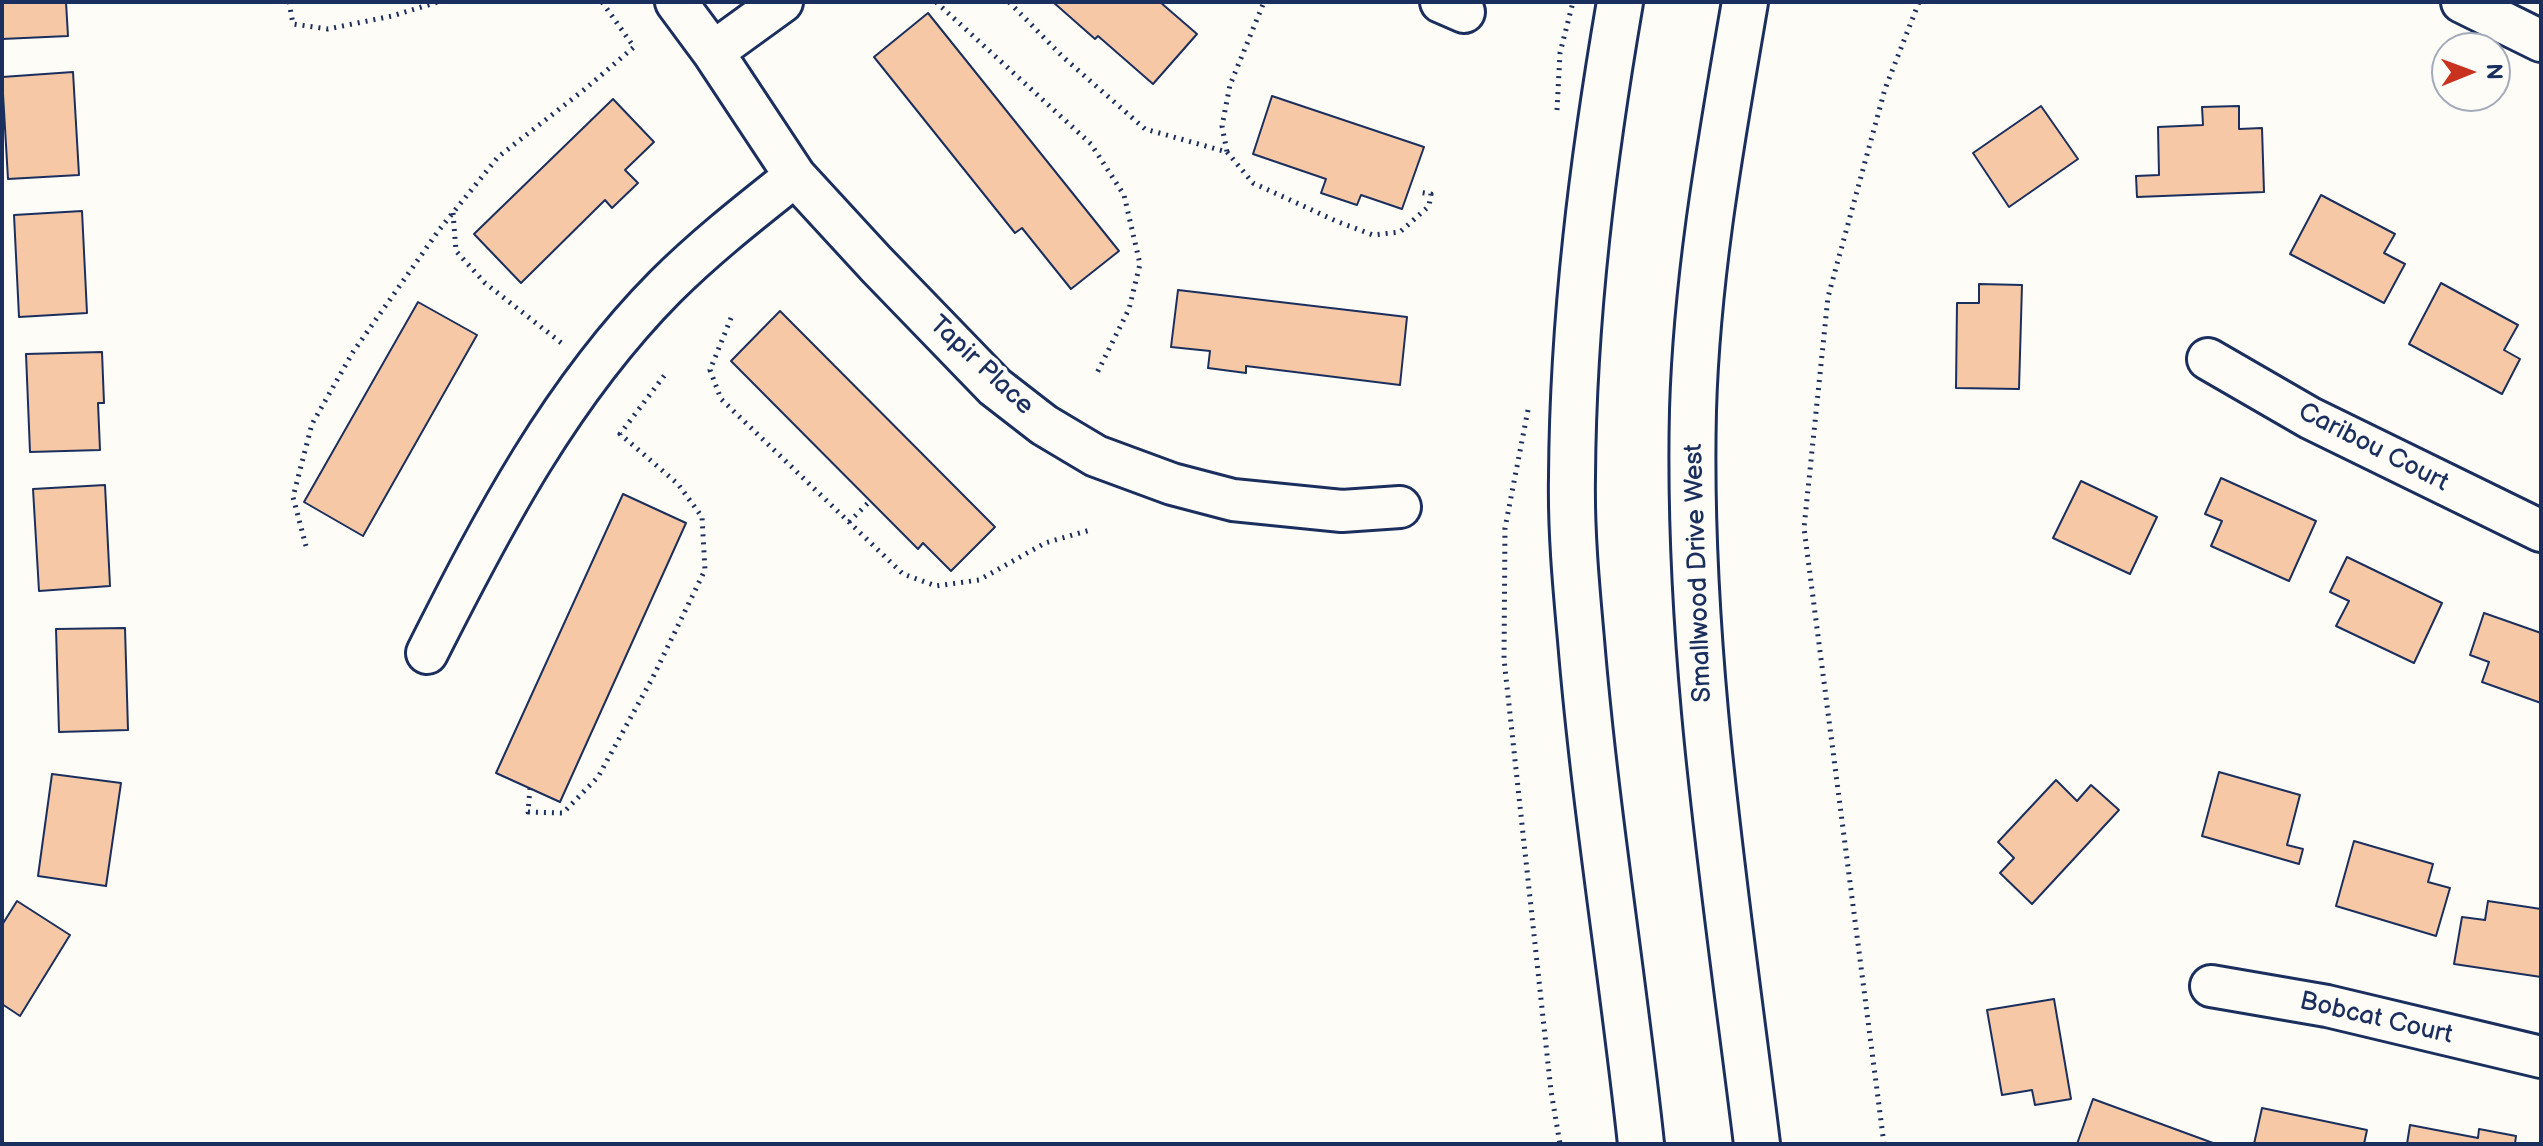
<!DOCTYPE html>
<html>
<head>
<meta charset="utf-8">
<style>
	body { margin:0 }
	#map { position:relative; width:2543px; height:1146px; overflow:hidden; background:#fdfcf7; font-family:"Balsamiq Sans",sans-serif }
	canvas { display:block }
	.frame { position:absolute; inset:0; border:4px solid #1b2f5e; pointer-events:none }
	.north { position:absolute; left:2431px; top:32px; width:80px; height:80px; box-sizing:border-box; background:#fdfcf7; border:2px solid #a3aaba; border-radius:50%; rotate:89deg; font-size:22px; font-weight:700; line-height:32px; text-align:center; color:#1b2f5e }
	.north::after { content:''; display:block; margin:auto; width:28px; height:36px; background:#c8321e; clip-path:polygon(50% 0,100% 100%,50% 72%,0 100%) }
</style>
</head>
<body>
<div id="map">
<canvas width="2543" height="1146"></canvas>
<div class="frame"></div>
<div class="north">N</div>
</div>
<script>
const ctx = document.querySelector('canvas').getContext('2d');
ctx.lineJoin = 'round';
function fill(path, color) {
  ctx.fillStyle = color;
  ctx.fill(path, 'evenodd');
}
function strokePath(path, color, width, dash) {
  ctx.strokeStyle = color;
  ctx.lineWidth = width;
  ctx.lineCap = dash ? 'butt' : 'round';
  ctx.setLineDash(dash || []);
  ctx.stroke(path);
}
function write(font, color, halo, rows, align = 'center') {
  ctx.font = font + ' "Balsamiq Sans",sans-serif';
  ctx.lineWidth = 8;
  ctx.setLineDash([]);
  ctx.textBaseline = 'middle';
  ctx.strokeStyle = halo;
  ctx.fillStyle = color;
  for (const [text, x, y, turn = 0] of rows) {
    ctx.save();
    ctx.translate(x, y);
    ctx.rotate((+turn || 0) * Math.PI / 180);
    ctx.textAlign = isNaN(turn) ? turn : align;
    if (halo) ctx.strokeText(text, 0, 0);
    ctx.fillText(text, 0, 0);
    ctx.restore();
  }
}
const building = new Path2D(`
	M2,2H66L68,36L2,39Z
	M1053,2H1160L1197,34L1153,84L1098,36L1095,39Z
	M928,13L1119,251L1071,289L1022,228L1015,233L874,57Z
	M73,72L79,175L8,179L2,77Z
	M1272,96L1424,147L1402,209L1361,195L1357,205L1321,193L1326,179L1253,154Z
	M613,99L654,142L625,170L638,183L612,208L605,200L521,283L474,234Z
	M2041,106L2078,159L2009,207L1973,153Z
	M2239,106V129L2262,128L2264,192L2137,197L2136,176L2159,175L2158,127L2203,125L2202,107Z
	M2321,195L2395,234L2384,253L2405,264L2384,303L2290,254Z
	M82,211L87,313L19,317L14,215Z
	M2441,283L2518,325L2504,350L2520,359L2502,394L2409,344Z
	M1979,284L2022,285L2019,389L1956,388L1957,303H1979Z
	M1178,290L1407,317L1400,385L1246,366V373L1208,368L1210,351L1171,347Z
	M418,302L477,335L363,536L304,502Z
	M780,311L995,527L951,571L923,543L918,549L731,361Z
	M102,352L104,403H98L100,450L30,452L26,354Z
	M2221,478L2316,521L2289,581L2211,546L2222,521L2205,514Z
	M2081,481L2157,517L2130,574L2053,538Z
	M105,485L110,586L39,591L33,489Z
	M623,494L686,523L560,802L496,773Z
	M2347,557L2442,603L2414,663L2336,626L2349,601L2330,592Z
	M2484,613L2541,633V703L2482,682L2489,662L2470,655Z
	M125,628L128,730L59,732L56,629Z
	M2219,772L2300,795L2287,845L2303,849L2299,864L2202,836Z
	M52,774L121,783L106,886L38,876Z
	M2056,780L2077,801L2091,785L2119,810L2032,904L2000,873L2014,858L1998,842Z
	M2354,841L2433,864L2428,882L2450,888L2436,936L2336,906Z
	M17,901L70,935L20,1016L2,1004V925Z
	M2488,901L2541,909V977L2454,964L2462,917L2485,920Z
	M2054,999L2071,1099L2035,1105L2032,1090L2002,1095L1987,1010Z
	M2093,1099L2213,1143V1144H2077Z
	M2262,1108L2367,1130L2364,1144H2254Z
	M2410,1125L2478,1138L2479,1129L2516,1136L2515,1144H2407Z`);
const path = new Path2D(`
	M289,2L293,24L328,29L392,16L438,2
	M936,2L1091,144L1124,195L1140,264L1129,309L1096,375
	M1009,2L1063,57L1145,129L1227,152L1222,126L1230,85L1264,2
	M1557,110L1560,53L1573,2
	M1227,152L1253,183L1336,221L1373,235L1400,232L1429,206L1431,194L1418,192
	M453,213L456,251L485,283L564,345
	M731,318L710,370L721,399L903,574L936,586L979,580L1045,543L1090,530
	M1528,410L1505,528L1504,659L1551,1091L1560,1144
	M849,522L870,501
	M306,546L293,497L312,424L353,352L439,230L498,157L585,89L634,47L602,2
	M530,788L528,812L563,813L598,777L653,677L705,570L702,517L678,484L620,434L667,372
	M1884,1144L1804,528L1828,297L1885,89L1919,2`);
const street = new Path2D(`
	M676,2L713,52L795,176L876,264L995,387L1044,425L1096,456L1172,484L1233,500L1342,511L1400,507
	M1441,2L1464,12
	M2462,2L2541,41
	M713,52L782,2
	M2208,359L2310,418L2541,531
	M427,653C493,522 561,392 665,287C706,246 751,211 795,176
	M2211,986L2327,1006L2541,1057`);
const secondary = new Path2D(`
	M1620,2C1593,159 1573,317 1572,477C1571,531 1576,585 1581,640C1595,809 1623,976 1641,1144
	M1745,2C1722,137 1697,272 1693,410C1687,656 1727,900 1757,1144`);
const streetNames = [
	["Tapir Place",981,366,43],
	["Caribou Court",2373,448,27],
	["Smallwood Drive West",1699,573,-92],
	["Bobcat Court",2376,1019,13]
];
fill(building, '#f6c8a5');
strokePath(building, '#1b2f5e', 2);
strokePath(street, '#1b2f5e', 46);
strokePath(secondary, '#1b2f5e', 50);
strokePath(path, '#1b2f5e', 5, [2, 6]);
strokePath(street, '#fdfcf7', 40);
strokePath(secondary, '#fdfcf7', 44);
write('26px', '#1b2f5e', '#fdfcf7', streetNames);
</script>
</body>
</html>
